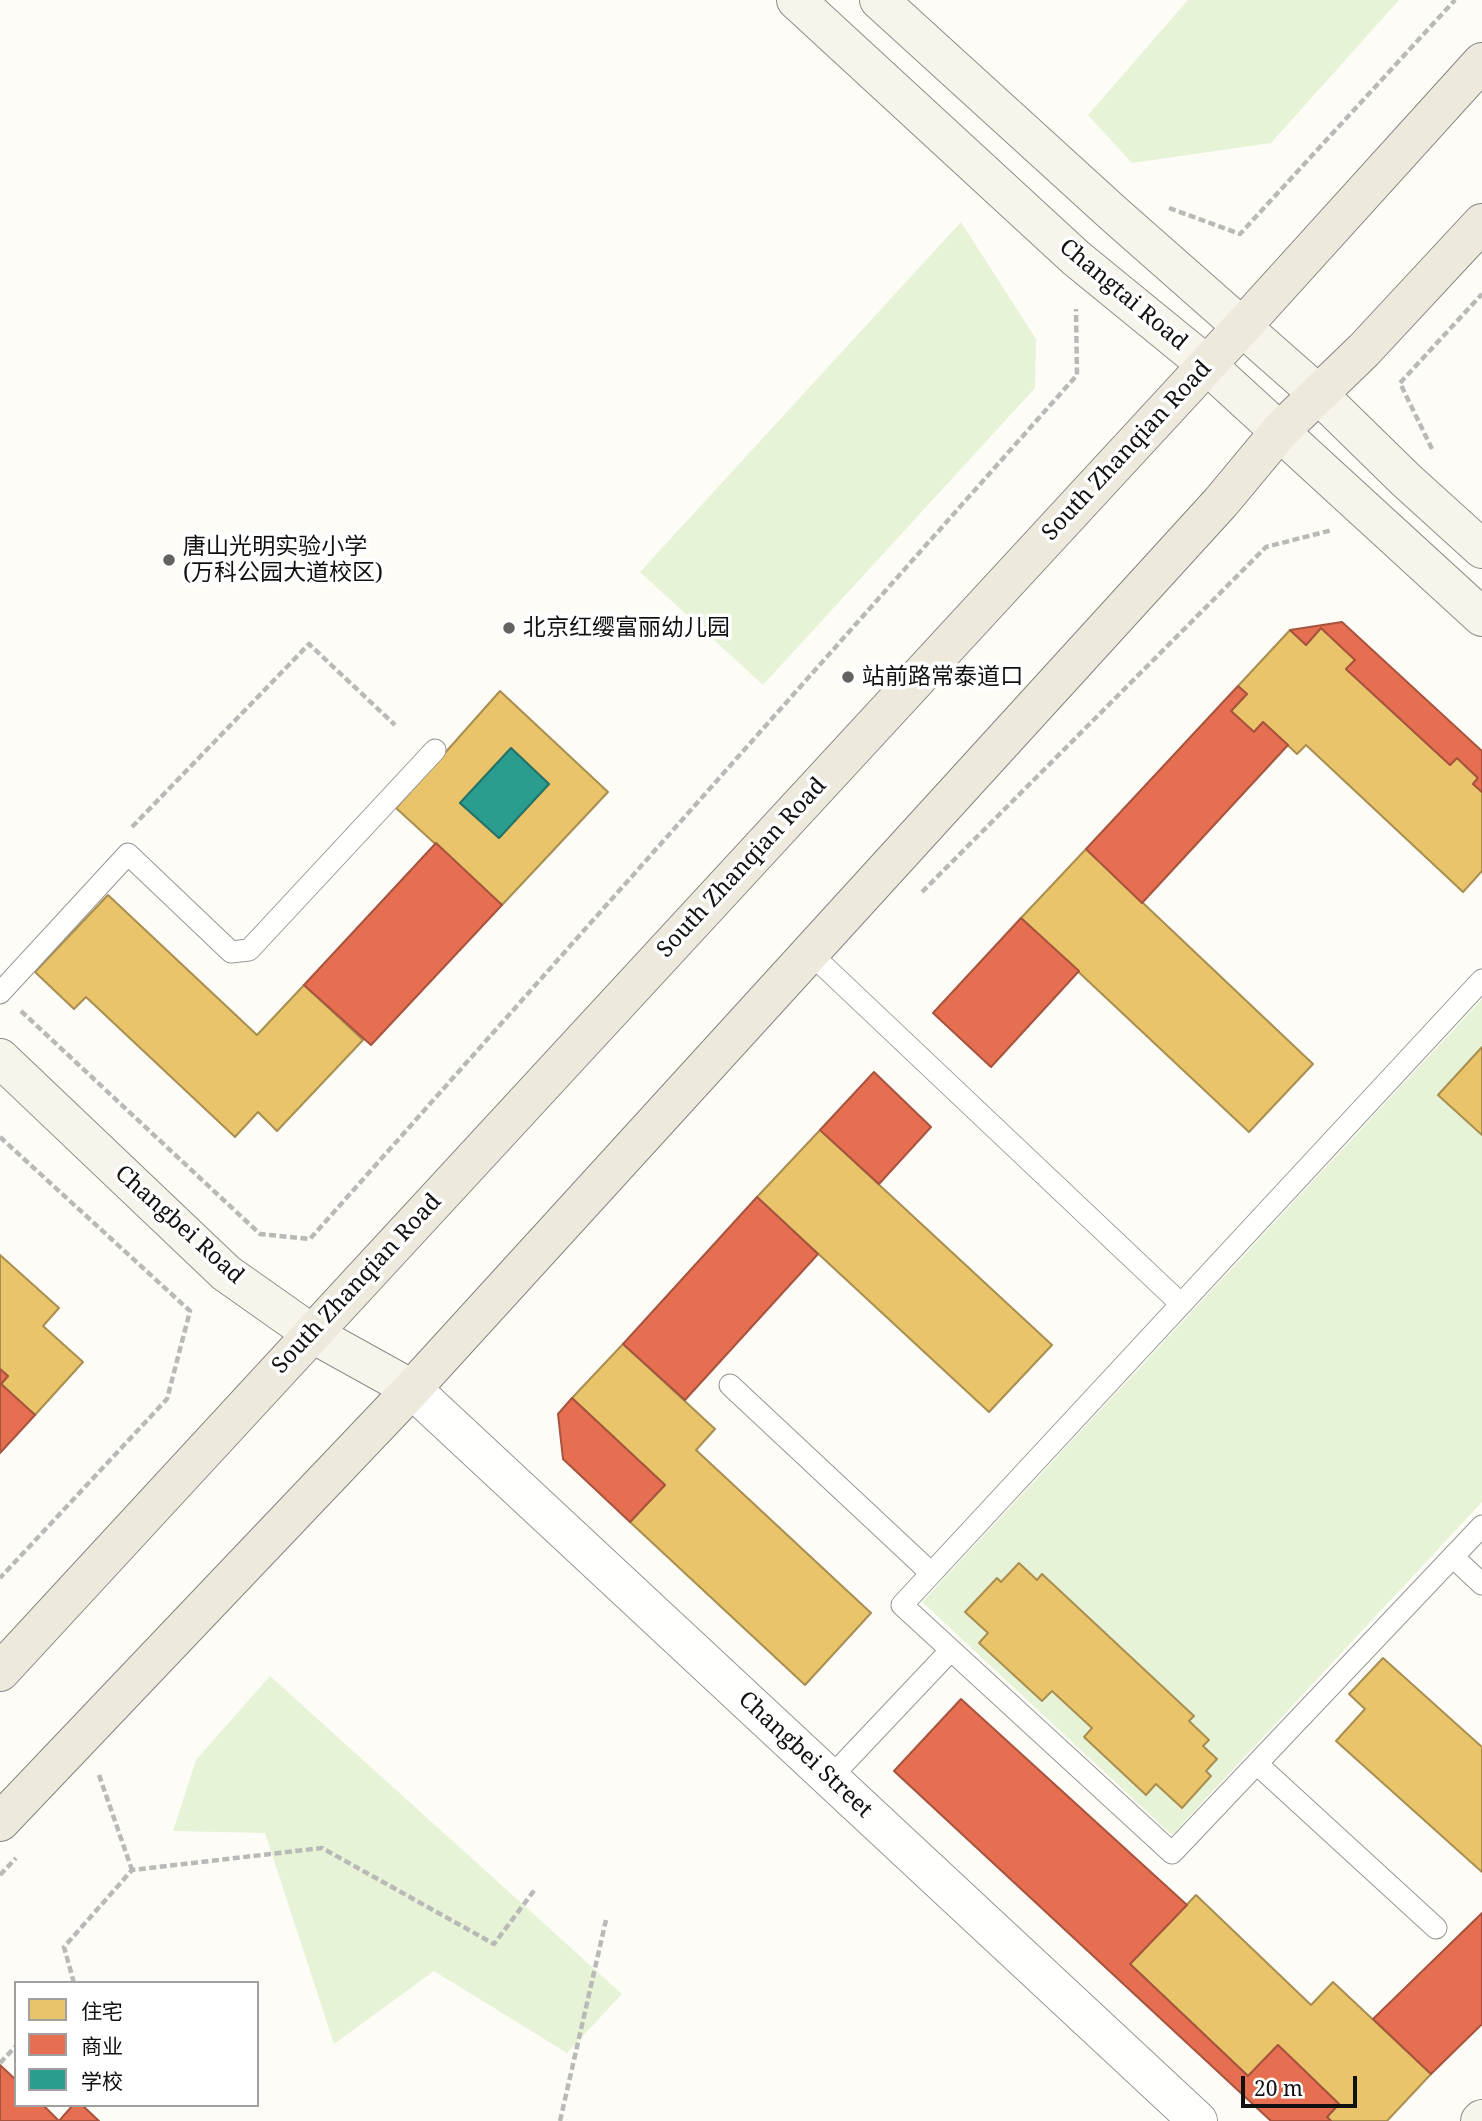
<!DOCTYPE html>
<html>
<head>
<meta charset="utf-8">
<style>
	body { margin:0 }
	#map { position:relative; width:1482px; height:2121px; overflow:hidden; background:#fdfcf7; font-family:"Noto Serif","Noto Sans SC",serif }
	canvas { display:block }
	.legend { position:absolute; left:14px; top:1981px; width:245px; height:126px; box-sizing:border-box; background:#fff; border:2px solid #a0a0a0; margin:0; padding:9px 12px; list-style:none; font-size:21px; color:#111 }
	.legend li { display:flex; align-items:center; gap:14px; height:35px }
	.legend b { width:35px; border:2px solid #a0a0a0 }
	.scale { position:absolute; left:1241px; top:2076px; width:116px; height:32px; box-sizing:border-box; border:4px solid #111; border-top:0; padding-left:9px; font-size:21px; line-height:24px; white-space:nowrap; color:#111; -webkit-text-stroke:5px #fff; paint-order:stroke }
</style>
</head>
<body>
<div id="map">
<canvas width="1482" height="2121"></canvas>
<ul class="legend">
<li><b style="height:19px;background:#e9c46a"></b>住宅</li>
<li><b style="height:19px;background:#e76f51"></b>商业</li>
<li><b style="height:19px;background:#2a9d8f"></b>学校</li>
</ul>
<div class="scale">20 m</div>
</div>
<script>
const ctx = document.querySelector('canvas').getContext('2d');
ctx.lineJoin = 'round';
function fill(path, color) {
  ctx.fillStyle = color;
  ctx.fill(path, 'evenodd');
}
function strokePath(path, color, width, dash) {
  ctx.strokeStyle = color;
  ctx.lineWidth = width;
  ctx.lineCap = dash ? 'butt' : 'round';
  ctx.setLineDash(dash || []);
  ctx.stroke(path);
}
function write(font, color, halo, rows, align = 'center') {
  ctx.font = font + ' "Noto Serif","Noto Sans SC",serif';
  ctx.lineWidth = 7;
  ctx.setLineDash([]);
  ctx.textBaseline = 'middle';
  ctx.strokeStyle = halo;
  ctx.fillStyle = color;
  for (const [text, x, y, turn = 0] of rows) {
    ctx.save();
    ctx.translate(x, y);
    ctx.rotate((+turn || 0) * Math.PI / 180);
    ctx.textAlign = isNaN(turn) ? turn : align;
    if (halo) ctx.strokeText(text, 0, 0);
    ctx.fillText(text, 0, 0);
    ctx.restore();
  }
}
const green = new Path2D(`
	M1188,0H1399L1271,143L1132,163L1088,115Z
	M961,222L1036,339L1035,388L763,685L640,572Z
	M1482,999V1502L1172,1835L922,1602Z
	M270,1676L622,1994L567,2053L434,1971L334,2044L265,1833L173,1831L196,1760Z`);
const homes = new Path2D(`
	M1321,628L1355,660L1346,669L1450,765L1457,758L1478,778L1473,784L1482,792V871L1463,892L1306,745L1297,754L1263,722L1254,732L1231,711L1247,694L1238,686L1290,630L1306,645Z
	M500,691L608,792L502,905L396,808ZM511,748L549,784L499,838L460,803Z
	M1086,849L1313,1064L1249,1132L1021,918Z
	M108,895L257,1035L304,985L363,1040L277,1131L258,1112L235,1137L86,997L74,1009L35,972Z
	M1482,1047V1135L1438,1095Z
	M820,1130L1052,1345L989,1412L757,1197Z
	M0,1255L59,1308L43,1326L83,1362L35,1415L1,1384L8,1376L0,1369Z
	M623,1344L715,1429L696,1450L871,1613L805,1685L630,1522L665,1485L572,1398Z
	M1019,1563L1037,1580L1042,1574L1194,1716L1189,1721L1209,1740L1203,1746L1217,1759L1206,1771L1211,1776L1182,1808L1156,1784L1146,1795L1084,1737L1092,1728L1052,1691L1042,1701L979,1643L988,1633L965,1612L997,1578L1001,1582Z
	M1383,1658L1482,1747V1872L1336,1741L1365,1709L1349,1694Z
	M1196,1895L1311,2005L1333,1982L1431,2074L1387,2121H1331L1327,2117L1339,2104L1278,2045L1248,2076L1130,1964Z`);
const shops = new Path2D(`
	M1342,622L1482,751V792L1473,784L1478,778L1457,758L1450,765L1346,669L1355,660L1321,628L1306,645L1290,630Z
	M1238,686L1247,694L1231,711L1254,732L1263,722L1288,745L1142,903L1086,849Z
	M436,843L502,905L371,1045L304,985Z
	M1021,918L1079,971L991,1067L933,1013Z
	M874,1072L931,1127L879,1184L820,1130Z
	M757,1197L818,1254L685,1400L623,1344Z
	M0,1369L8,1376L1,1384L35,1415L0,1453Z
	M572,1398L665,1485L630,1522L563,1459L558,1414Z
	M961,1699L1187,1905L1130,1964L1248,2076L1278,2045L1339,2104L1327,2117L1331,2121H1271L894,1771Z
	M1482,1913V2024L1431,2074L1373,2019Z
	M0,2065L16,2080V2105H43L59,2121L73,2105H82L99,2121H0Z`);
const schools = new Path2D(`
	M511,748L549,784L499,838L460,803Z`);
const path = new Path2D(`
	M1169,208L1240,234L1455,0
	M1432,449L1400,383L1482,294
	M132,827L309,644L395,725
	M922,892L1266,547L1332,530
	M21,1011L260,1234L310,1239L1077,375L1076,309
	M0,1137L190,1311L167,1399L0,1578
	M99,1775L132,1870
	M0,1875L16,1858
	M74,1983L64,1947L132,1870L322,1848L494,1944L536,1888
	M0,2063L16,2046
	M560,2121L606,1920`);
const lane = new Path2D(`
	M810,953L1181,1304
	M1482,980L902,1605L1172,1853L1482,1526
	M0,993L128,854L231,952L249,950L435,750
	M730,1385L931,1573
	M1453,1557L1482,1584
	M1257,1764L1436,1928
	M830,1778L951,1650`);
const street = new Path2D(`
	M412,1389L1198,2121`);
const secondary = new Path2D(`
	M796,0L1076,258L1207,365L1482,617
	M879,0L1114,214L1317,393L1406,480L1482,549
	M0,1058L226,1273L311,1333L412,1389
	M1480,2121L1482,2119`);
const primary = new Path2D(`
	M0,1672L1241,328L1482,62
	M0,1822L412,1389L1221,502L1280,431L1364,350L1482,223`);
const markers = [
	[169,560,7,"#646362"],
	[509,628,7,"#646362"],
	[848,677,7,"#646362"]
];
const streetNames = [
	["Changtai Road",1123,295,40],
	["South Zhanqian Road",1127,451,-47],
	["South Zhanqian Road",742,868,-47],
	["Changbei Road",179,1225,42],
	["South Zhanqian Road",357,1284,-47],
	["Changbei Street",805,1755,43]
];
const poiNames = [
	["唐山光明实验小学",183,547],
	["(万科公园大道校区)",183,573],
	["北京红缨富丽幼儿园",523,628],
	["站前路常泰道口",862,677]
];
fill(green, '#e7f3d7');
fill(homes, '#e9c46a');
strokePath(homes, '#a88e4f', 2);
fill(shops, '#e76f51');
strokePath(shops, '#a7533e', 2);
fill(schools, '#2a9d8f');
strokePath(schools, '#227369', 2);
strokePath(lane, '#979795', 23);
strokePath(street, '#979795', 40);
strokePath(secondary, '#8e8d8b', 40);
strokePath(primary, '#858482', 40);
strokePath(path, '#b9b9b8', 4.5, [7, 3.5]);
strokePath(lane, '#fffffe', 21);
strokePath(street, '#fffffe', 38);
strokePath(secondary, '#f6f4eb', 38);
strokePath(primary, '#ede9dc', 38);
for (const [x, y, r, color] of markers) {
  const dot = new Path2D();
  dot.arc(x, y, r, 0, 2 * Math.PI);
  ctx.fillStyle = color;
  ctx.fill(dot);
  strokePath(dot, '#fff', 2.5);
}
write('23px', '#111', '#fff', streetNames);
write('23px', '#111', '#fff', poiNames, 'left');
</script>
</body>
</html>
